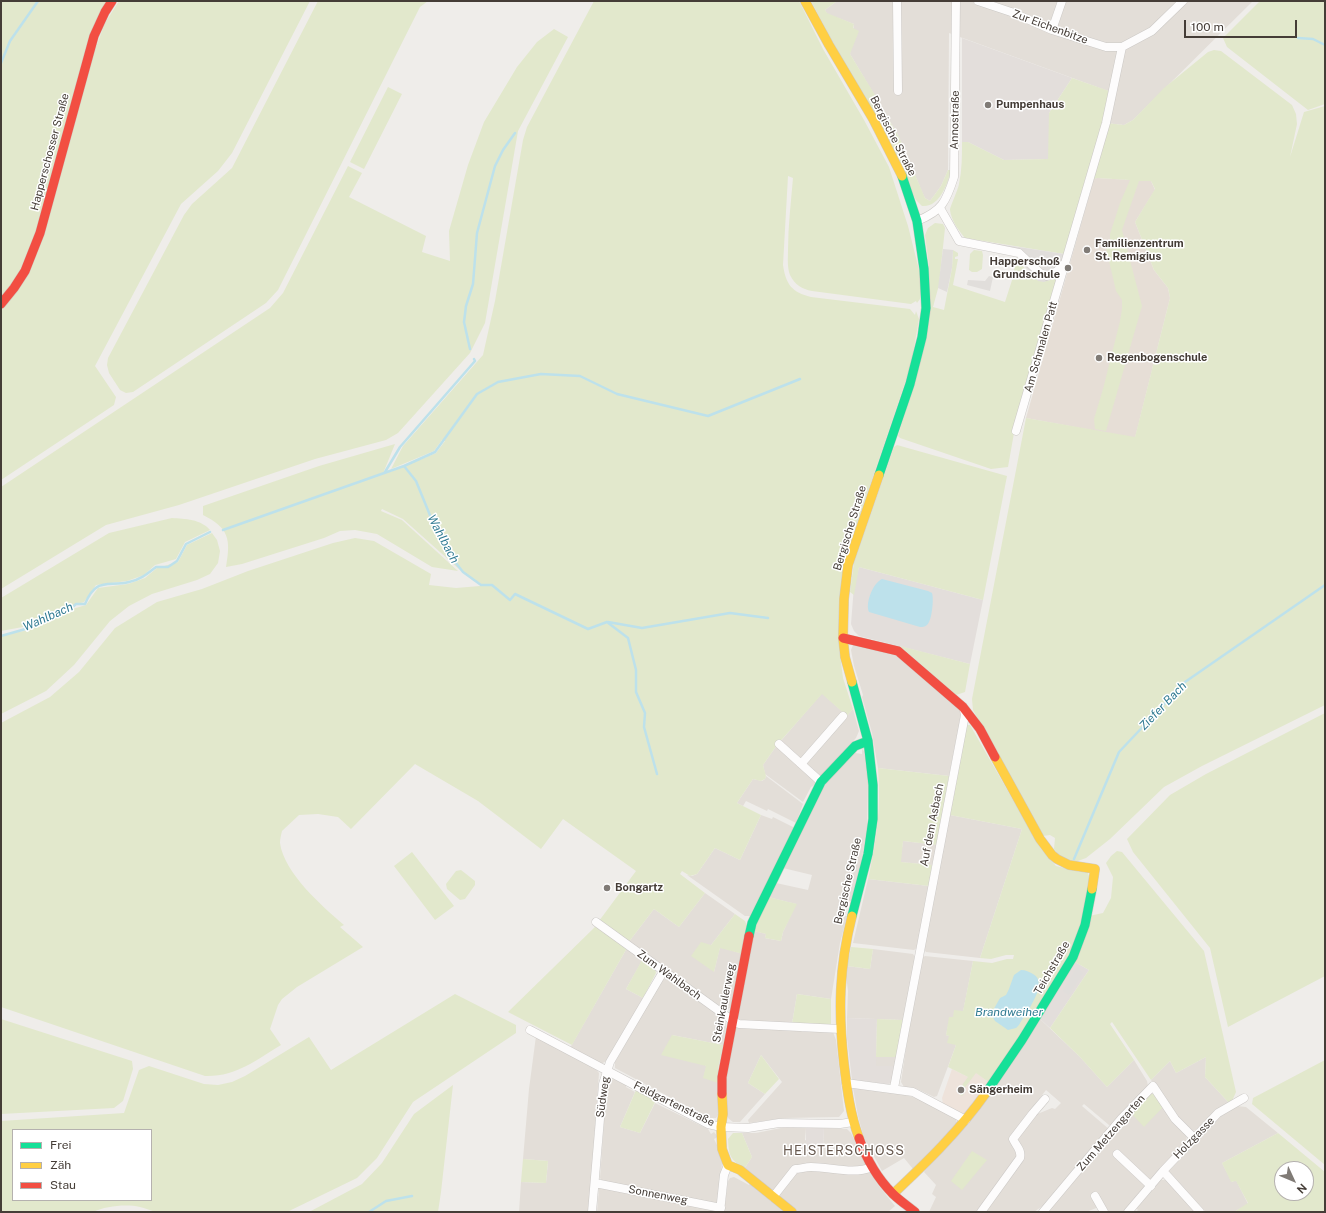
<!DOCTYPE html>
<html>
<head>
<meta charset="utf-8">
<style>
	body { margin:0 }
	#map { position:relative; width:1326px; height:1213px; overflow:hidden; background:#efedea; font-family:"Public Sans",sans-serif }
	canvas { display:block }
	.frame { position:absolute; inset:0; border:2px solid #453d37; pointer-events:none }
	.legend { position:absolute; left:12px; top:1129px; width:140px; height:72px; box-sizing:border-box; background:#fff; border:1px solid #b5b1af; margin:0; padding:5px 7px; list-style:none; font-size:12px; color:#453d37 }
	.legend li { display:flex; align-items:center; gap:8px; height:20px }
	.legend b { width:20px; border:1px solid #b5b1af }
	.north { position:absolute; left:1274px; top:1161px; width:40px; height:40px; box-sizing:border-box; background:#fff; border:1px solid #b5b1af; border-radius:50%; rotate:134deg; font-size:11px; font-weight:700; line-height:16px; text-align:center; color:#453d37 }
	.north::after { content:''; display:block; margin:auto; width:14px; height:18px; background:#807b76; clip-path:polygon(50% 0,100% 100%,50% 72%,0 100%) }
	.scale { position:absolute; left:1184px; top:20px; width:113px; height:18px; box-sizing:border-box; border:2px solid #453d37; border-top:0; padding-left:5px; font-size:12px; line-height:14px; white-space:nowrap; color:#453d37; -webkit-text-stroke:3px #fff; paint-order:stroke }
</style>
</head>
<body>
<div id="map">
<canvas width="1326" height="1213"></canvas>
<div class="frame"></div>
<ul class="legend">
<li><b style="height:5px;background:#16e098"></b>Frei</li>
<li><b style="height:5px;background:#ffcf43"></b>Zäh</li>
<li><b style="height:5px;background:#f24e42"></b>Stau</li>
</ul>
<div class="north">N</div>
<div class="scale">100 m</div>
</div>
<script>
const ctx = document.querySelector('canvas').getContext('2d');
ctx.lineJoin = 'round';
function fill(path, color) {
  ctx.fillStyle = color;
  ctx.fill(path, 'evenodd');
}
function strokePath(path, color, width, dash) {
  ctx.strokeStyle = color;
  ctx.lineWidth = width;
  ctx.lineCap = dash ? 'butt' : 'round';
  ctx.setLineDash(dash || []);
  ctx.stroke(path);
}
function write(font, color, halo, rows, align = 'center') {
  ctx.font = font + ' "Public Sans",sans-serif';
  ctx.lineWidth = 3;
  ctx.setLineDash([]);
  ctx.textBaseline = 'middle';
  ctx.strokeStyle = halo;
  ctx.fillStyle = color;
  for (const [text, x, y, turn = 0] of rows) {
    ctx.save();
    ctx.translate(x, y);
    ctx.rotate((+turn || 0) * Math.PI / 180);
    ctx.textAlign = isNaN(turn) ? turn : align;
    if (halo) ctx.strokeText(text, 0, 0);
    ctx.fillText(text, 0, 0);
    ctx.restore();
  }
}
const residential = new Path2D(`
	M837,1H1253L1133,120L1124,125L1106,123L1108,91L949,33L948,170L941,186L930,201L925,198L922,192L908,157L897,133L850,54L854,24L827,14L825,10Z
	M853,645L896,654L959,709L961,715L949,776L878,768L872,733L862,697L863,695L854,666L851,650Z
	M822,693L844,713L800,761L780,742Z
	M853,709L859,731L856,738L821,776L804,764Z
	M777,745L815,780V783L813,786L811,787L803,802L765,774L763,765Z
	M862,749L864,751L868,782L867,828L861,863L851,901H849L845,916H847L840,943L831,999L797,994L792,1024L741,1020L737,1017L754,931L766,934L765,938L781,941L783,932L796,904L768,897L776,883L808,890L812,875L783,868L824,783L855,753L862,754Z
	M766,776L803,804L796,823L768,809L767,811L746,801L743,806L737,803L753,779L762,781L765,779Z
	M761,815L772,819L773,817L795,828L750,916H745L687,875L692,876L697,874L715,848L740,860Z
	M950,815L1022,829L980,958L926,952L924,949Z
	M903,841L937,845L932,865L900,862Z
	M868,879L929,886L917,948L914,950L853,943Z
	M705,893L735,914L711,945L714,972L720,947L743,954L732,1006L724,1012L628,943L654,909L679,927Z
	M627,948L643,959L626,989L643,998L608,1060L601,1064L570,1048Z
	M873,949L913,954L915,957L903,1020L847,1018L848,991L846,975L847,966L870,969Z
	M925,956L973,961L963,1012L953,1017H950L946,1035L949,1036L956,1045L937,1096L934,1097L915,1088L904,1087L901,1082L909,1028L922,958Z
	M667,978L725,1019L726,1027L723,1045L672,1035L706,1066L718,1083V1115L716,1118H709L615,1068V1062L662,979Z
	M1040,1019L1080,1057L1107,1087L1134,1060L1147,1081L1148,1086L1126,1108L1113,1125H1109L1084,1104L1082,1106L1110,1130L1044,1205L1034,1212H985L1023,1159L1018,1139L1035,1115L1052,1108L1055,1109L1061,1103L1046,1090L1012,1135L1017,1156L979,1212H929L936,1197L932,1194L936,1185L924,1172Z
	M738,1026L801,1030L802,1032L808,1031L833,1032L836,1040L844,1111L839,1117L784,1118L749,1123L748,1120L782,1082L761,1055L748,1083L765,1094L740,1122H733L729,1119L726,1115V1067L734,1029Z
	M536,1036L595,1068L599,1073L589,1212H519L521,1182L546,1183L548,1161L523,1159L529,1089Z
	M876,1057H896L895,1066H876Z
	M1206,1057L1205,1077L1229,1103L1196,1130L1192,1131L1181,1121L1151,1080L1170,1061L1176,1073Z
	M615,1079L627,1085L626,1087L635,1092L620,1127L640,1133L655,1103L708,1129L711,1134L714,1132L718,1137L714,1139L717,1145L722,1162L719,1202L716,1203L603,1182L600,1178L607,1081L609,1080Z
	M855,1087L906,1095L919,1099L956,1119L957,1124L913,1169L904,1158L882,1171L864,1138L858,1116L853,1088Z
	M1164,1106L1187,1135L1186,1142L1151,1180L1120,1154L1121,1152L1117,1149L1113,1153L1146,1186L1125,1212H1107L1099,1207L1086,1212H1047L1130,1112Z
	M1237,1106L1246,1107L1278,1133L1222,1163L1232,1182L1236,1180L1248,1204L1234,1212H1206L1171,1175L1169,1171L1212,1124H1213L1221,1116Z
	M786,1127L806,1128L805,1140L823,1148L824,1128L847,1129L851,1133L866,1166L862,1168L794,1167L776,1190L771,1191L744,1169L752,1157L742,1133H756Z
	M799,1170L870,1173L878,1185L895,1206L888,1212H797L779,1197V1192Z
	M734,1177L749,1185L750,1183L788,1212H724L728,1181L730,1178Z
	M1159,1180H1167L1196,1212H1136L1138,1210L1136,1208Z
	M600,1187L715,1210L718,1212H597L599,1188Z`);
const commercial = new Path2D(`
	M952,1069L968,1077L973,1070L990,1083L964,1114L943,1104L942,1098Z`);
const industrial = new Path2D(`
	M962,38L1072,78L1049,113V159L1004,160L968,142H962Z
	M859,567L983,600L970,664L859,636L854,631L851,624L854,586Z
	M1075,962L1089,970L1050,1028L1040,1019Z
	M847,1018L877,1019L876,1066H895L892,1083L888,1084L852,1080L847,1038Z
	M806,1128H824L823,1149L806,1147Z`);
const education = new Path2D(`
	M1097,178L1151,181L1155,190L1135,222L1154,270L1168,288L1170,298L1135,438L1026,418L1094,179Z`);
const green = new Path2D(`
	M1,1H109L35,236L18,275L1,298Z
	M119,1H310L232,153L218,171L181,204L95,366L116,397L114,405L1,480V310L23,282L90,63L105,23Z
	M318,1H428L420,7L278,290L266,303L133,392L126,393L120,390L109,373L107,365L108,358L184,215L192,204L232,168Z
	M594,1H799L823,49L864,120L889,167L908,226L920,274V299L917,303L916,301L911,304L812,291C802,289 795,285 790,275C787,267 788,258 788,250C788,226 791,202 793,178L788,176L783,265C786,285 792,292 811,297L910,309L915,315L916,311L919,319L911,365L849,547L839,647L843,678L853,709L847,716L822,694L777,745L763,765L766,776L765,779L761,781L753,779L737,803L761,815L740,860L715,848L697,874L690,876L682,871L680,874L705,893L679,927L654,909L628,943L599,921L636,871L563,819L541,849L478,801L415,764L351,829L338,817L318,814L299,815L282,831C281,835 280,839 280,843C284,873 322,906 344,925L340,927L363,947L297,987L282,999L278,1005L270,1029L281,1045C256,1060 236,1077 205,1076L1,1007V723L50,697L79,672L115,628L157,602L202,589L248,571L333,543L355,538L374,541L431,574L429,585L456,588L480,586L481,584L459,569L403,519L382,509L381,511L402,520L458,571L432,567L377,534L355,530L340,531L324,538L242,564L226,567C231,539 229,528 203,515V506L319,466L395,444L384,471L390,472L436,453L445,441L442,440L434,451L391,469L403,446L483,355L495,301L523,140L527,127Z
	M811,1H837L825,10L827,13L854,24L853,28L859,31L850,54L875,95L900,139L925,198L930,201L941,186L948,170H951C948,184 939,208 922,206L916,200Z
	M1260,1H1325V104L1308,110L1227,47L1223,38Z
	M554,29L568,37L518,131L485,323L470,353L398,433L386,440L315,459L179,505L106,525L1,589V487L270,308L283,293L348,166L362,173L349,197L426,236L422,252L450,261L449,231L468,165L484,122L517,67L537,42Z
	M1214,50L1221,51L1292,105L1296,114L1297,124L1290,157L1304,112L1325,106V705L1202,766L1164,787L1110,839L1086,858L1075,862L1061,858L1054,849L1055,838L1050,835L1043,836L973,710L972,699L1026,418L1135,437L1170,298L1168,288L1154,270L1135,222L1155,189L1151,181H1139L1122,230L1142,306L1106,431L1095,429L1094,419L1103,389L1120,321L1122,309V300L1116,291L1106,248L1107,244L1110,242V234L1120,203L1130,180L1097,178L1094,179L1086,177L1064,254L965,238C959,231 951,220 950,210C950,207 958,190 959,184C962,170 962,156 962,142H968L1004,160L1048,159L1049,113L1072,78L1109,91L1106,123L1124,125L1133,120L1164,88L1208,52Z
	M388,87L402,94L364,169L350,162Z
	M935,223L943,224L945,228L939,285L933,307L944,310L952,268L953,250L958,253V256L955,257V259H958L953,285L1005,302L1013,277L1016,257C1029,273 1035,289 1057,277L1017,416L1008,467L991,469L900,438L898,436L906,409L929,265L925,235L928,228Z
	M974,250L982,251L983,255L982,269L977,272H972L969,270L970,254Z
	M897,445L1007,476L983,600L859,567L854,595L850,592L854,562L894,447Z
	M172,518C185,519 201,519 210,530L185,542L176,559L155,565L144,575L127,581L96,585L84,602L50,612L28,626L1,631V598L109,533Z
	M212,533L217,540L220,551L218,563L210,574L197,580L152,594L129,606L110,621L74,665L46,691L1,714V635L30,630L52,615L86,605L98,588L128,584L145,578L157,568L178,562L187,545Z
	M900,646L970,664L965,692L956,695Z
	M1325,713V976L1228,1027L1210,948L1133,852L1127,839L1170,795L1206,774Z
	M967,725H970L1041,849L1056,866L1081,872L1087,871L1091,881L1077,944L990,1083L976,1073L963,1090L965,1092L962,1096L957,1092L968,1077L948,1067L956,1045L947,1043L949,1036L946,1035L949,1017H953L954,1010L963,1011L973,961L992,963L1007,959H1013L1014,955H1006L991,959L980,958L1022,829L950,815Z
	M878,768L949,776L937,845L903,841L901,862L932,865L929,886L868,879C877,840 881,808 878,768Z
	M1117,851L1122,852L1204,951L1236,1092L1232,1101L1229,1103L1205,1077L1206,1057L1176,1073L1170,1061L1151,1080L1112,1022L1110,1024L1134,1060L1107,1087L1080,1057L1050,1028L1089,970L1075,962L1089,916L1103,913L1111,898L1113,877L1106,863L1111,856Z
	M412,852L454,906L435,920L394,866Z
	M461,870L475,881V885L465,899L460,900L447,889L446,884L456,871Z
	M768,897L797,904L783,932L781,941L765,938L766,934L754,931Z
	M735,914L745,921L748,928L743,954L720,948L714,972L691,956L701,942L711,945Z
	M596,926L627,948L572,1045L508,1012Z
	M851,947L873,949L870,969L847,966Z
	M642,960L655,968L656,973L643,998L626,989Z
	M455,994L516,1025V1033L413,1102L377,1158L357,1178L287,1212H155C150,1210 145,1208 140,1207C126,1204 106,1206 93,1212H1V1121L124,1113L139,1070L149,1066L204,1084L218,1085L232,1082L245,1076L309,1037L331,1070ZM13,1130H151V1200H13Z
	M797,994L831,999V1026L792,1024Z
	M1,1019L132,1061L133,1069L123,1101L114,1108L1,1114Z
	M877,1019L903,1020L896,1057H876Z
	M672,1035L723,1045L718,1069V1083L703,1078L706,1066L661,1055Z
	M761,1055L779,1079L765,1094L748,1083Z
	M1325,1060V1165L1252,1104L1253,1098Z
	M453,1085L441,1192L438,1212H309L362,1184L382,1163L414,1114Z
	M636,1090L656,1100L640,1133L620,1127Z
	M1149,1094H1154L1164,1106L1144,1127L1130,1112Z
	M733,1133H742L752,1157L744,1169C730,1158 729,1157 728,1139Z
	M1278,1133L1325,1172V1212H1234L1248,1203L1236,1181L1231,1182L1222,1163ZM1282,1169H1306V1193H1282Z
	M972,1151L987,1160L962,1190L951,1181Z
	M523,1159L548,1161L546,1183L521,1182Z`);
const parking = new Path2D(`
	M986,242L1064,254L1057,277L1044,282L1038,281L1016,257L1011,254L985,245Z
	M943,249L953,250L952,268L947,292L938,288Z
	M989,276L993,277L990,291L967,285L968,280L985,281Z
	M1077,967L1083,973L1069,995L1063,991Z`);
const water = new Path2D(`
	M882,579L928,591L932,593C934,599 932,621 927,625C924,627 923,627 920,627L869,612C865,603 873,583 882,579Z
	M1021,970C1026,970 1029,972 1033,974C1050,983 1025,1014 1019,1025L1016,1028L1008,1030L995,1021L991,1014L1000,998L1006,995L1009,989L1014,975Z`);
const stream = new Path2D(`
	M1298,38L1313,39L1325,45
	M1,63L10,41L38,1
	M470,349L464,322L466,306L473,284L477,233L495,166L503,150L515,133
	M404,466L435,452L477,394L498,382L541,374L580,376L617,394L708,416L800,379
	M385,472L400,447L475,361L474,359
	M223,530L404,466L416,481L434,525L440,530L452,558L463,572L481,585H492L510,600L515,594L588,629L607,622L628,638L636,670V692L645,713L644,727L657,774
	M608,622L642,628L730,613L768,618
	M1,636L29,628L51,614L68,611L76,604H85C96,577 107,587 129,582C140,580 147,574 156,567H168L177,561L186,544L210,532
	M1074,859L1119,752L1185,682L1325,585
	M369,1212L386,1201L412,1196`);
const street = new Path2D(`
	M897,1L898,91
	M978,1L1011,12L1052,30L1106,47H1122L1152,31L1183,1
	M1052,30L1062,1
	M940,208L959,241L1019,253L1040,273L1047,276L1057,271L1065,263
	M917,221C942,211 946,202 954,177L956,1
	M1016,431L1106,123L1122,47
	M779,744L821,782
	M801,764L843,716
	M596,922L733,1021L739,1024L840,1029
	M530,1030L708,1124L721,1127L748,1128L779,1123L840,1124L853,1122
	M846,1083L913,1092L966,1120
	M894,1088L965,715L964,710
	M1117,1154L1151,1186
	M1163,1171L1200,1212
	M595,1183L721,1208
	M1095,1196L1104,1212
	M773,1197L795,1169C800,1169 805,1167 811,1167C831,1167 853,1175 872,1167
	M592,1212L603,1084L610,1062L663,972
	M720,1212L724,1175L728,1165
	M981,1212L1020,1158C1022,1150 1016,1146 1013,1139L1033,1113L1045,1099
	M1043,1212L1121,1119L1153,1086L1175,1119L1194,1138
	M1128,1212L1163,1171L1218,1113L1244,1098`);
const fast = new Path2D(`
	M879,475L910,384L922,337L926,308L924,269L917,221L902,176
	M852,682L868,741L873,785V819L868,854L852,916
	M749,936L752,923L821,782L855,746L868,741
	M986,1093L1022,1040L1073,957L1085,925L1092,889`);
const slow = new Path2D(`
	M805,1L829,45L873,119L902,176
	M852,682L845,657L843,638L844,599L848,565L879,475
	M995,757L1040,839L1052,855L1057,859L1069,865L1095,869L1092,889
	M852,916C839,967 838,1011 844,1064C847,1089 850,1114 859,1138
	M722,1094L723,1114L721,1127L722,1149L728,1165L740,1170L792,1212
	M893,1194C927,1162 959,1131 986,1093`);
const jam = new Path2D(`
	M1,304L14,288L25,271L40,233L94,36L105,12L112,1
	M843,638L898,651L963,707L980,729L995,757
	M722,1094V1077L749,936
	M859,1138C866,1158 878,1179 893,1194C900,1201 908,1206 915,1212`);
const markers = [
	[988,105,4,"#807b76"],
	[1087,250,4,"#807b76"],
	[1068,268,4,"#807b76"],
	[1099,358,4,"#807b76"],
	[607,888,4,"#807b76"],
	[961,1090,4,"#807b76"]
];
const streetNames = [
	["Zur Eichenbitze",1050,27,20],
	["Annostraße",955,120,-89],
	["Bergische Straße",893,136,63],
	["Happerschosser Straße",50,152,-75],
	["Am Schmalen Patt",1041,347,-74],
	["Bergische Straße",850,528,-73],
	["Auf dem Asbach",932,825,-79],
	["Bergische Straße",848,881,-77],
	["Teichstraße",1052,968,-60],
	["Zum Wahlbach",669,975,36],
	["Steinkaulerweg",724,1003,-79],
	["Südweg",603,1097,-82],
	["Feldgartenstraße",674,1104,26],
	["Zum Metzengarten",1111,1133,-49],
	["Holzgasse",1194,1138,-46],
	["Sonnenweg",658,1195,11]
];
const poiNames = [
	["Pumpenhaus",996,105],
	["Familienzentrum",1095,244],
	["St. Remigius",1095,257],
	["Happerschoß",1060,262,"right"],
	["Grundschule",1060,275,"right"],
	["Regenbogenschule",1107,358],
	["Bongartz",615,888],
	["Sängerheim",969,1090]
];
const waterNames = [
	["Wahlbach",443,539,62],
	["Wahlbach",48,617,-24],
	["Ziefer Bach",1163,706,-46],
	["Brandweiher",1009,1012]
];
const quarterNames = [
	["HEISTERSCHOSS",844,1151]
];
fill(residential, '#e3ded8');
fill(commercial, '#eee3db');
fill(industrial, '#e3dedb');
fill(education, '#e6ded6');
fill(green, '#e2e8cc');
fill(parking, '#e1dedb');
fill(water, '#bde1eb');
strokePath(stream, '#bde1eb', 2.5);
strokePath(street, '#ccc9c6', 9);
strokePath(fast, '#d0cac3', 10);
strokePath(slow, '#d0cac3', 10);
strokePath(jam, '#d0cac3', 10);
strokePath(street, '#fdfcfc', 8);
strokePath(fast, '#16e098', 9);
strokePath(slow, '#ffcf43', 9);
strokePath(jam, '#f24e42', 9);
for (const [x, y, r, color] of markers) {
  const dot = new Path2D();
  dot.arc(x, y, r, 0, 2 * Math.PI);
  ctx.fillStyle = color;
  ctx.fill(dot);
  strokePath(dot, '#fff', 1.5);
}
write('11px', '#453d37', '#fff', streetNames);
write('bold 11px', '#453d37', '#fff', poiNames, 'left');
write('italic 12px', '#317b93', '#fff', waterNames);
ctx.letterSpacing = '1px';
write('13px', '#67594f', '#fff', quarterNames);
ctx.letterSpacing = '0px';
</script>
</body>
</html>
